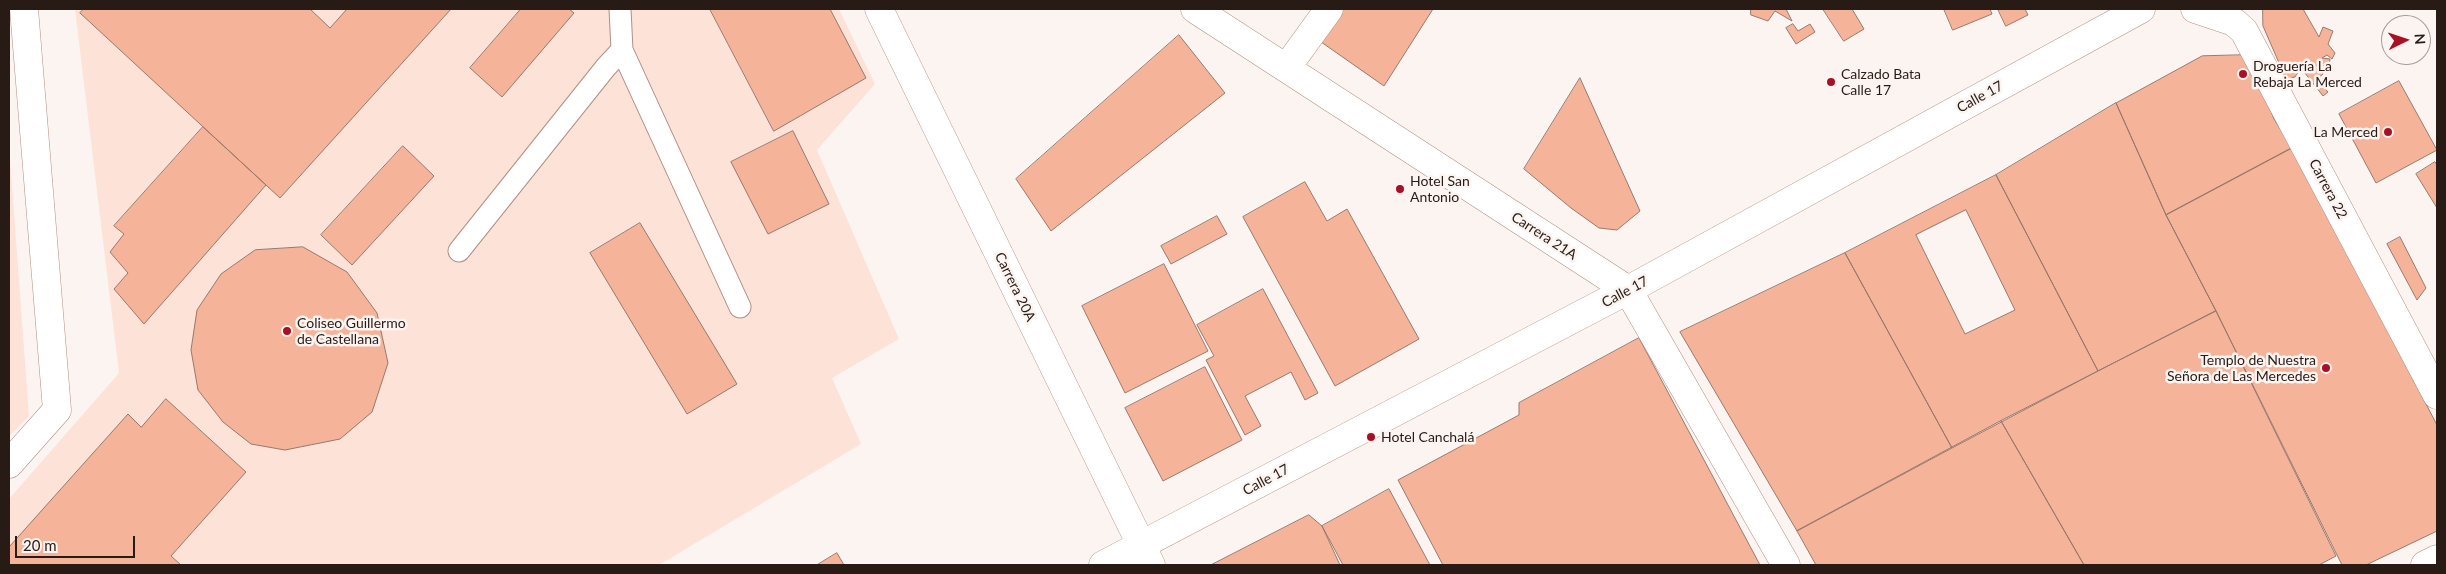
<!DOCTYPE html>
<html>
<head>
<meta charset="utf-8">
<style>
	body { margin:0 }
	#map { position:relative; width:2446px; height:574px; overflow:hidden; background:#fcf4f1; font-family:Lato,sans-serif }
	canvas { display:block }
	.frame { position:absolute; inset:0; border:10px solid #281b16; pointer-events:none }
	.north { position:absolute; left:2381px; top:15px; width:50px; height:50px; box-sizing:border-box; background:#fcf4f1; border:1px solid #a79d99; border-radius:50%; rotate:86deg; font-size:14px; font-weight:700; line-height:20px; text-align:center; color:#281b16 }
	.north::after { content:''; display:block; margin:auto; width:18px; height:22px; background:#a81125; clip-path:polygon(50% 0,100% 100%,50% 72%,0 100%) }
	.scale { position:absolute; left:15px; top:536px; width:120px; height:22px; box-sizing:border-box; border:2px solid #281b16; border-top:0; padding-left:6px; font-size:15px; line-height:18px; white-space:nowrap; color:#281b16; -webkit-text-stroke:4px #fcf4f1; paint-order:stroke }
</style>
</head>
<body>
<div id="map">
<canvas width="2446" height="574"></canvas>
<div class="frame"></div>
<div class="north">N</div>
<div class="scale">20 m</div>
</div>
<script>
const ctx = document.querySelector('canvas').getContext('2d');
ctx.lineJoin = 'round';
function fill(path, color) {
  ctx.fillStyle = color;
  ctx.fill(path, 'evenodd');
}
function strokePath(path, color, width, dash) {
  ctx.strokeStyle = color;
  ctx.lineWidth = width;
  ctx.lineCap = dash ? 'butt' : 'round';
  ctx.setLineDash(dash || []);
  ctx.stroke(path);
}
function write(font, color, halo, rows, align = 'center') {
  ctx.font = font + ' Lato,sans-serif';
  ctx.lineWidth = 5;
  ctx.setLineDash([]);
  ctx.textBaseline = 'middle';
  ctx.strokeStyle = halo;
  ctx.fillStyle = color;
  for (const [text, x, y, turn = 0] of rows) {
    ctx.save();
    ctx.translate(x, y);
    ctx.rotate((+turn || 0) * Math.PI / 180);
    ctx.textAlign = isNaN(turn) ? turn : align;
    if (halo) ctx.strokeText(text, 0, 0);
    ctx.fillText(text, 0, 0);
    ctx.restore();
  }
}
const built = new Path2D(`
	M75,9H839L875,84L817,150L899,339L832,378L861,444L659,565H9V499L119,373Z
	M9,146L29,416L9,436Z`);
const building = new Path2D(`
	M84,9H310L330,28L347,9H451L280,198L80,13Z
	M521,9H569L574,13L502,97L470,68Z
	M710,9H830L866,78L774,131Z
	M1335,9H1433L1384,86L1314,37Z
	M1751,9H1786L1792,21L1775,11L1768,21L1751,15Z
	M1823,9H1852L1864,29L1844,41Z
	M1944,9H1990L1992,14L1953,30Z
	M1998,9H2025L2028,15L2006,26Z
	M2263,9H2303L2319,37L2323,27L2333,31L2328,44L2335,53L2332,59L2327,55L2322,58L2330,59L2329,66L2316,65L2323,74L2317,79L2328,92L2323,96L2301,68L2295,77L2286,79L2263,26Z
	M1793,24L1798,31L1810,24L1815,32L1796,44L1786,28Z
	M1179,35L1225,93L1051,231L1016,179Z
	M2248,55L2274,119L2292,148L2166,215L2116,103L2202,56Z
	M1580,78L1640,211L1617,230L1599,228L1571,208L1524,169Z
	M2399,81L2437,150L2376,183L2339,114Z
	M2116,103L2166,215L2216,311L2098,371L1996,175Z
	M203,127L266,185L144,324L114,289L128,273L110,252L124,234L114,226Z
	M793,131L829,204L768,234L731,162Z
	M403,146L434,176L352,265L321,235Z
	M2292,148L2437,425V531L2366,565H2342L2216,311L2166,215Z
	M2435,162L2437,165V208L2416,174Z
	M1996,175L2098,371L1952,448L1845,253Z
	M1305,182L1327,221L1347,209L1419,339L1335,386L1243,217Z
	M1966,210L2015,310L1965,334L1916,235Z
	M1217,216L1227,234L1171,264L1161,246Z
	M640,223L737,384L687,414L590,253Z
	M2400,237L2426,288L2417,300L2387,244Z
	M303,247L347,272L377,313L388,363L372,412L340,439L285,450L251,444L223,422L198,390L191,350L197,310L221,274L255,250Z
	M1845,253L1952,448L1797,531L1680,332Z
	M1164,264L1208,351L1125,393L1082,306Z
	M1263,289L1318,393L1305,400L1291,372L1245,396L1261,426L1245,435L1206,360L1214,356L1197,325Z
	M2216,311L2336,556L2319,565H2084L2001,421Z
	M1639,338L1760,565H1443L1398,480L1519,415V403Z
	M1205,367L1242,440L1163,481L1125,408Z
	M166,399L246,472L171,556L181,565H9V547L128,414L141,427Z
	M2001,421L2084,565H1816L1797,531Z
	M1389,489L1430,565H1343L1322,526Z
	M1309,515L1322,526L1340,565H1211Z
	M837,553L844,565H817Z`);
const service = new Path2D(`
	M622,50L740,307
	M459,251L606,67L622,50L620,9`);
const minor = new Path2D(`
	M879,9L1151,565
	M1195,9L1628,290L1786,565
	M9,464L57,410L24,9`);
const tertiary = new Path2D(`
	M2195,9L2234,22L2244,31L2437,395
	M1287,67L1329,9
	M1103,565L1628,290L2141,9
	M2425,565L2437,559`);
const markers = [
	[2243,74,5,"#a81125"],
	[1831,82,5,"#a81125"],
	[2388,132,5,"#a81125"],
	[1400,189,5,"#a81125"],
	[287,331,5,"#a81125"],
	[2326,368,5,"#a81125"],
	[1371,437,5,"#a81125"]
];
const poiNames = [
	["Droguería La",2253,66],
	["Rebaja La Merced",2253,82],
	["Calzado Bata",1841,74],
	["Calle 17",1841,90],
	["La Merced",2378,132,"right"],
	["Hotel San",1410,181],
	["Antonio",1410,197],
	["Coliseo Guillermo",297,323],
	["de Castellana",297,339],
	["Templo de Nuestra",2316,360,"right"],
	["Señora de Las Mercedes",2316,376,"right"],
	["Hotel Canchalá",1381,437]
];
const streetNames = [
	["Calle 17",1980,97,-29],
	["Carrera 22",2328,189,62],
	["Carrera 21A",1544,236,33],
	["Carrera 20A",1015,287,64],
	["Calle 17",1625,292,-28],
	["Calle 17",1266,480,-28]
];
fill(built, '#fde2d8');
fill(building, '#f5b49a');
strokePath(building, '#9a796c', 1);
strokePath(service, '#b18f82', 23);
strokePath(minor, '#b18f82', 29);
strokePath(tertiary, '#b18f82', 29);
strokePath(service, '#fff', 21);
strokePath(minor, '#fff', 28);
strokePath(tertiary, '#fff', 28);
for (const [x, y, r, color] of markers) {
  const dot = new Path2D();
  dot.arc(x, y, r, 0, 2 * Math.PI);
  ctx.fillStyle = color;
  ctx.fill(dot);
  strokePath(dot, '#fcf4f1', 2);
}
write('14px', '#281b16', '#fcf4f1', poiNames, 'left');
write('14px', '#281b16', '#fcf4f1', streetNames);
</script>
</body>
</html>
